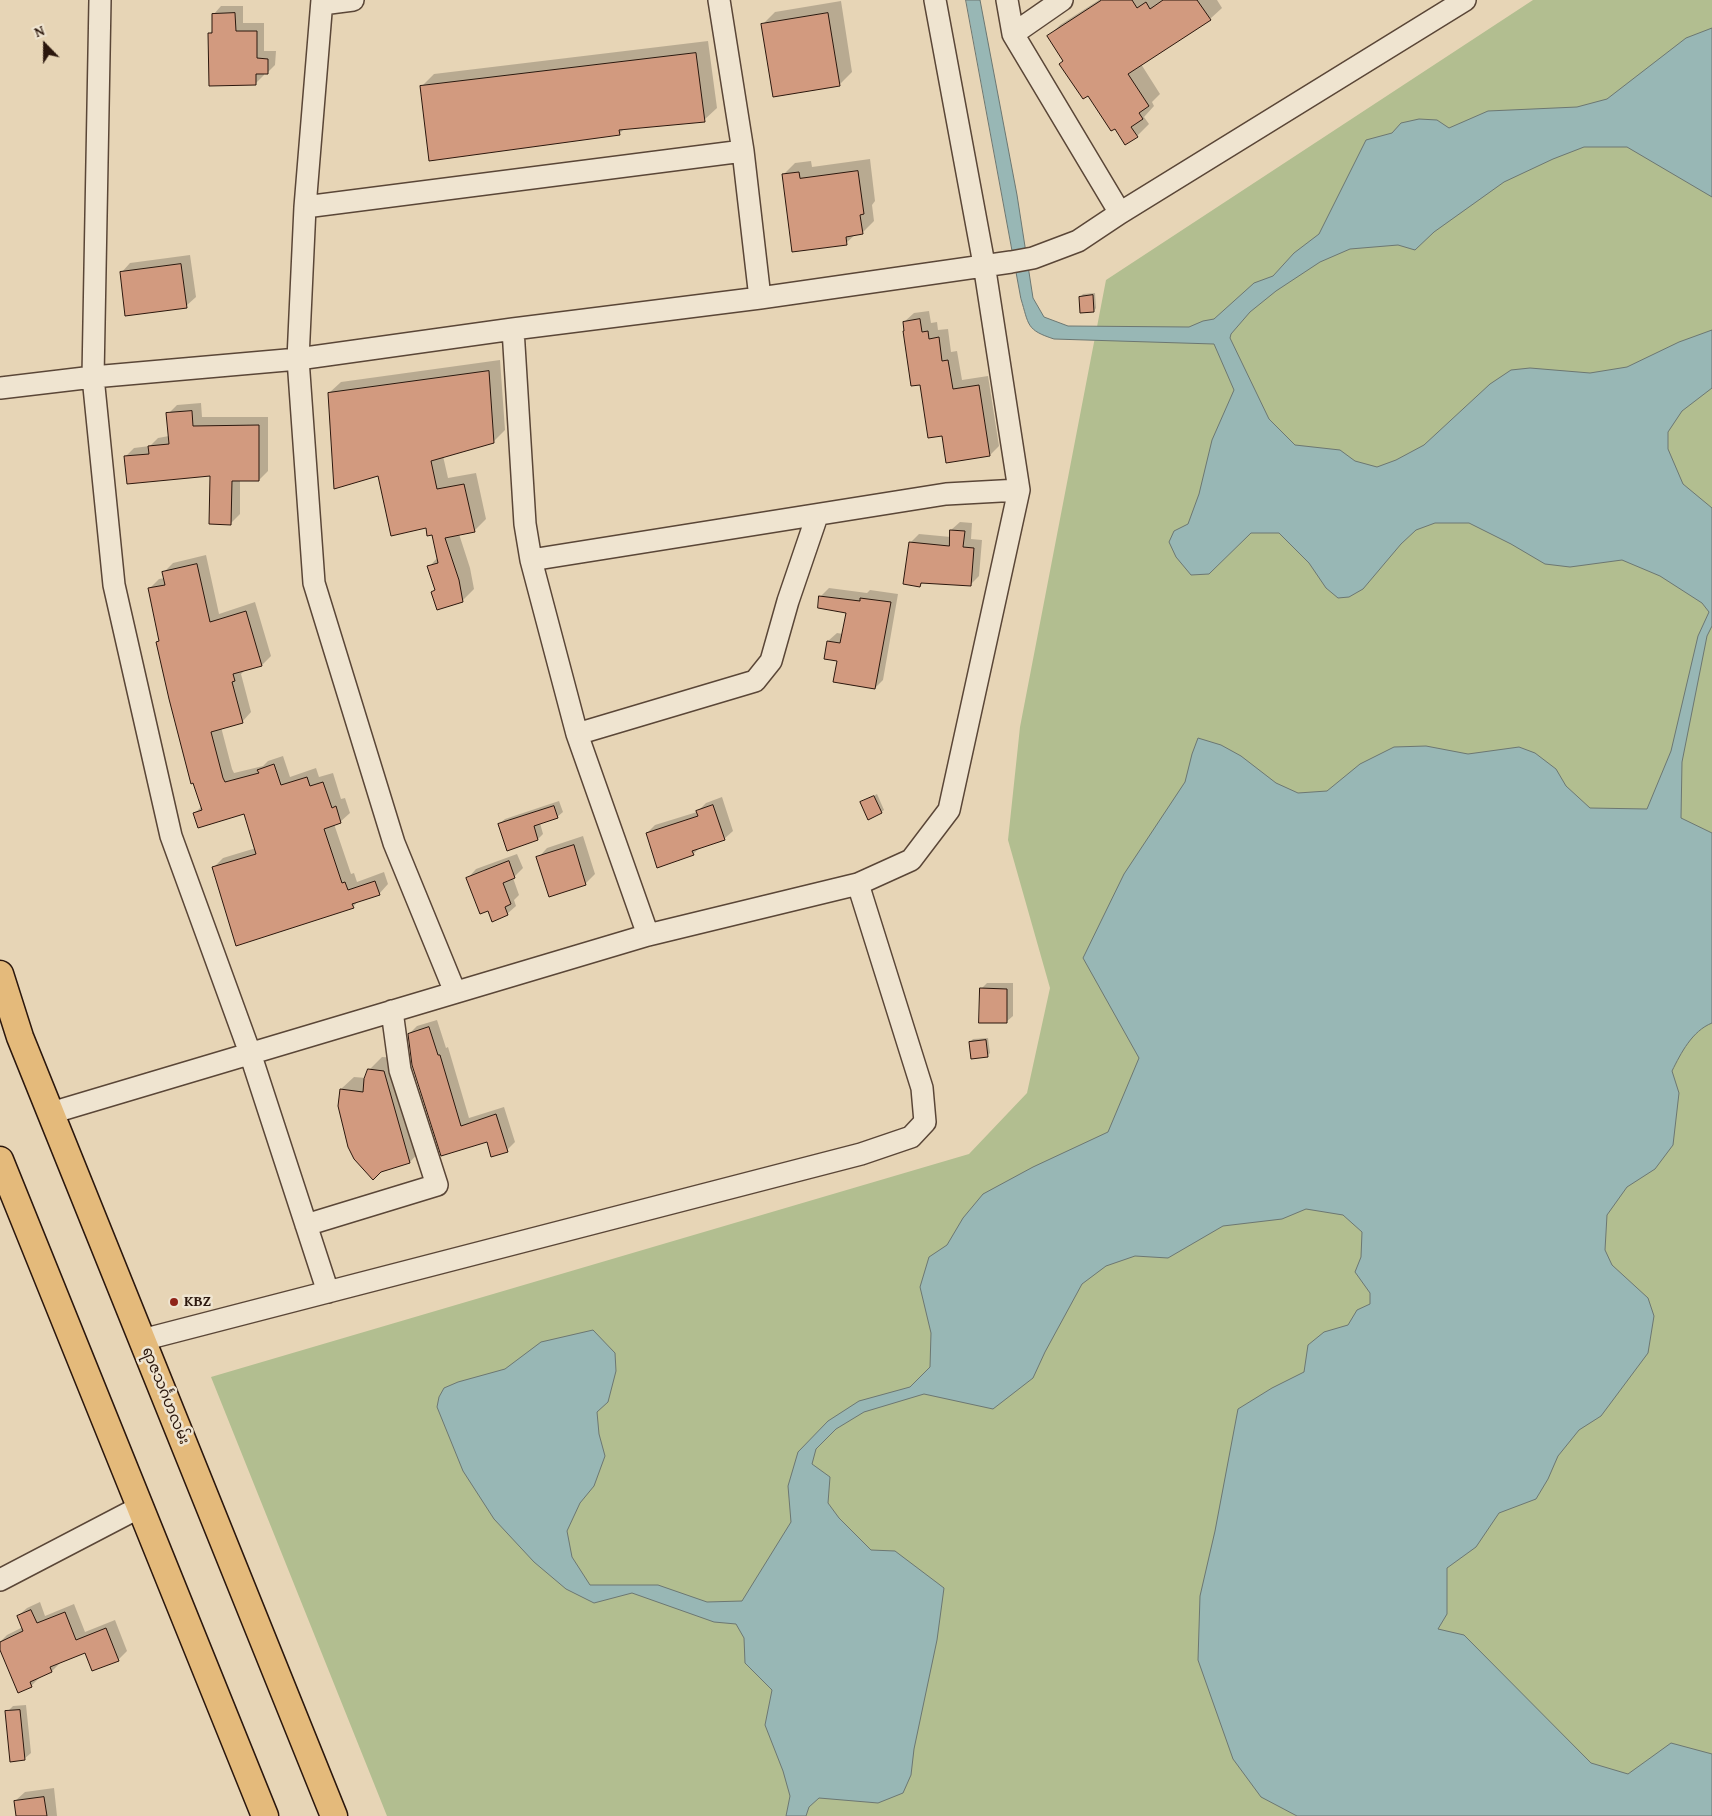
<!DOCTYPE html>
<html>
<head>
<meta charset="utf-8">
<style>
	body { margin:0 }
	#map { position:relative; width:1712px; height:1816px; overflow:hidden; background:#e7d5b6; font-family:"Gentium Book Plus",serif }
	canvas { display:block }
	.north { position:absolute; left:20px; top:20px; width:50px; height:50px; -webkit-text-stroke:4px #efe4d0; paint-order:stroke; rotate:338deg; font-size:14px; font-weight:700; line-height:20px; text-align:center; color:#2b170d }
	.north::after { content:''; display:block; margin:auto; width:18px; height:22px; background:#2b170d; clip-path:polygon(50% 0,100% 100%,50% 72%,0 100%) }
</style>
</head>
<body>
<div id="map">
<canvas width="1712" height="1816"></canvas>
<div class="north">N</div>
</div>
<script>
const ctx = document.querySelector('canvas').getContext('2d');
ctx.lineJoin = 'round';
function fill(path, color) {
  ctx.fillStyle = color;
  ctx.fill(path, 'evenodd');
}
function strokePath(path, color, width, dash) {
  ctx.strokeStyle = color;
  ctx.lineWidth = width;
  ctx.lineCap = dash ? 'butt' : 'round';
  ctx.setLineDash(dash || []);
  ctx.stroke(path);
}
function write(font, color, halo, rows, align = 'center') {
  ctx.font = font + ' "Gentium Book Plus","Noto Sans Myanmar",serif';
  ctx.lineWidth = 5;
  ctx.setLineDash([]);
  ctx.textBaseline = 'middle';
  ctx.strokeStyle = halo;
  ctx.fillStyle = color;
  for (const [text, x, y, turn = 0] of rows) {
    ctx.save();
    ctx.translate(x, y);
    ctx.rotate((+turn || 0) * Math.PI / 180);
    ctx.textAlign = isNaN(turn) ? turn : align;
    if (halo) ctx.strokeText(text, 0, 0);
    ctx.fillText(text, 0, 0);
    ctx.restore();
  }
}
const green = new Path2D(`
	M1533,0H1712V1816H387L211,1377L969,1154L1027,1093L1050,988L1008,840L1020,727L1106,280Z`);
const water = new Path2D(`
	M966,0H980L1017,195L1033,298L1044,317L1068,326L1189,327L1203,321L1214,319L1254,283L1273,276L1294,253L1319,234L1366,140L1392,133L1401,123L1419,119L1437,120L1449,128L1488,111L1577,107L1607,99L1686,38L1712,28V197L1627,147H1584L1553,159L1504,182L1434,232L1415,250L1398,245L1350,249L1320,262L1276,291L1250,312L1231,334L1230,338L1269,419L1295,445L1340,450L1355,461L1377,467L1396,460L1424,445L1490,384L1511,370L1530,368L1590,373L1627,367L1679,342L1712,330V388L1682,411L1668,432V449L1683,484L1712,508V626L1707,636L1682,762L1681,818L1712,833V1023C1692,1031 1681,1053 1672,1071L1679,1093L1673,1145L1655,1169L1627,1187L1607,1215L1605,1250L1612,1265L1648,1298L1654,1316L1648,1353L1601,1416L1579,1430L1558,1456L1548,1479L1536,1499L1499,1513L1476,1547L1447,1568V1614L1438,1629L1464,1635L1591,1763L1628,1774L1671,1743L1712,1754V1816H1297L1261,1797L1233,1759L1198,1660L1200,1596L1215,1531L1238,1409L1272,1388L1304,1372L1308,1345L1324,1332L1348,1325L1357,1310L1370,1304V1293L1355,1272L1361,1257L1362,1232L1343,1215L1306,1209L1282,1219L1223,1226L1168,1258L1135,1256L1106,1266L1082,1284L1045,1352L1033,1378L993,1409L924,1394L864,1412L836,1429L816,1449L812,1464L830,1477L828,1503L839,1518L871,1550L895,1551L944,1588L937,1640L914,1749L911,1775L903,1793L878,1803L819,1798L809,1807L806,1816H786L790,1796L783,1771L765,1725L772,1690L745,1663L744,1638L736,1624L714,1622L632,1593L594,1603L566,1589L534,1562L494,1519L463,1471L437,1407L439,1397L444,1388L458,1382L505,1369L541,1342L593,1330L615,1353L616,1371L608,1402L597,1412L599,1434L605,1456L594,1486L580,1503L567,1531L572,1557L590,1585H658L707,1602L742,1601L791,1522L788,1486L798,1452L828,1421L859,1401L910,1387L930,1367L931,1333L920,1287L929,1257L947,1245L963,1218L983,1194L1033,1167L1108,1132L1139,1058L1083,958L1124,874L1185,782L1192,754L1198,738L1221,745L1241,756L1276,783L1298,793L1327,791L1360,764L1394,747L1426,746L1468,754L1519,747L1535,753L1556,769L1566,786L1590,808L1647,809L1671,751L1698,636L1709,612L1702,603L1660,576L1622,560L1570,567L1545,564L1511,544L1469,523H1435L1416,530L1401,544L1363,589L1349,597L1338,598L1326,588L1309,563L1279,533H1251L1209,574L1191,575L1176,557L1169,542L1174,531L1188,524L1199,494L1212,440L1234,390L1214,344L1054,339C1026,330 1029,325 1021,299Z`);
const shadow = new Path2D(`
	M1099,0H1217L1222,8L1210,19L1141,64L1160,94L1152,102L1154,106L1144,117L1149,124L1137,136L1064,60L1048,37L1060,25Z
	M841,1L852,72L839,85L762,25L775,12Z
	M221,6H243V23H264V51H276L275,65L267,73H264V75L256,83L210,33L214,29V14Z
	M708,41L717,108L704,120L625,128L619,134L421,87L434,74Z
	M870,159L875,201L872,205L874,221L862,233L856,234L846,243L783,175L795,163L811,161L812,167Z
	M190,255L196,297L186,306L121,273L130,263Z
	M1095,293L1096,308L1094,311L1080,297L1083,294Z
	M929,311L931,323L937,322L938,330L948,329L951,352L957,351L962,380L988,376L999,446L990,455L921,383L904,322L914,313Z
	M500,360L505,430L493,442L443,456L448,478L476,473L486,519L474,531L459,534L470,568L474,589L462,601L432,592L436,589L429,567L438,557L433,534L378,475L329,393L341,382Z
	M201,403L202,417H268V471L259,480H240V514L231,523L211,474L125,457L134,448L150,446L158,438L169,436L168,414L177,405Z
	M960,522L972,523L971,539L982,540L979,576L970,585L924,582L920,585L911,542L919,534L951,537V530Z
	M206,555L219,614L255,602L271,656L262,665L244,671L241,674L251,712L242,722L221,727L232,769L234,773L263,766L268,761L283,756L290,777L316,768L319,777L333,773L341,799L345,798L350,813L340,822L334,824L351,874L354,873L357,882L384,872L388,884L379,894L359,900L353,907L213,868L223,858L256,848L245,813H195L202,806L157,642L160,640L149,589L159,579L165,578L164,572L173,563Z
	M829,588L867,593L870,590L898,594L883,680L875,688L839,660L828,641L837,633L843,634L848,612L819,607L821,596Z
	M877,794L884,810L881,812L862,802Z
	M722,797L733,831L724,839L701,847L693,854L647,833L655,825L697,812L706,803Z
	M559,801L563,812L557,817L540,823L543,834L538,839L508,849L499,824L505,819Z
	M583,836L595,874L586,883L550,895L538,858L547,848Z
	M517,854L523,868L513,878L519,895L514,900L516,906L507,914L489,910L468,878L476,869Z
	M987,983H1013V1016L1006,1022L981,989Z
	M437,1020L446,1048L448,1047L469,1118L504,1107L515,1142L507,1150L487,1141L442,1154L409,1034L417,1026Z
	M988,1038L990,1053L987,1056L970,1042L973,1039Z
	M382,1057L397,1058L422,1149L410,1162L341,1089L354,1077L366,1078L369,1070Z
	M40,1602L45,1616L74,1604L85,1632L115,1620L127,1651L118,1660L86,1652L61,1662L52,1671L40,1677L31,1686L0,1647V1642L7,1635L23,1627L18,1616L27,1608Z
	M26,1705L31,1753L24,1759L7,1712L13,1706Z
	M54,1788L57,1816H17L15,1801L25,1792Z`);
const building = new Path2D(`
	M1102,0H1132L1137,8L1146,2L1150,9L1163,0H1197L1211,20L1128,74L1149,106L1139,113L1143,119L1131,127L1138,137L1125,145L1115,129L1111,131L1088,96L1083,99L1059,64L1063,61L1047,36Z
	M235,13L236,31H257V58L268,59V74H256V85L209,86L208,33H212V14Z
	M828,13L840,86L773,97L761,24Z
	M696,53L705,122L619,130L620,135L429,161L420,86Z
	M858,171L864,214L860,215L863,234L846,237L847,245L792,252L782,174L799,172L800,178Z
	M181,264L187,308L125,316L120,272Z
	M1093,295L1094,312L1080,313L1079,297Z
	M920,319L922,332L928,331L929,339L939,337L942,361L948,360L953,389L979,385L990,456L946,463L942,436L928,438L920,385L911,386L903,331H904L903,322Z
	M489,371L494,443L431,461L437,489L464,484L475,532L445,538L459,580L463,602L437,610L431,592L435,590L427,566L438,563L432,535L427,536L426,528L391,536L378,476L334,489L328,393Z
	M192,411L193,426L259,425V481H232L231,525L209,524L210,476L127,484L124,456L149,454L148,446L169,444L166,413Z
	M950,530L965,531L963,547L974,548L971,586L921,583L920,587L903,584L909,542L949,546Z
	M197,564L210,622L246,611L262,666L233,674L235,681L232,682L243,723L211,732L223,778L225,782L259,773L257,770L274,764L281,785L307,777L310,786L323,782L332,808L336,806L341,823L324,829L342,883L345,882L348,890L375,881L380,895L352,904L354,908L236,946L212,867L256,854L244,814L198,828L193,813L202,810L193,783L191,784L169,699L156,642L159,641L148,588L165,585L162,572Z
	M819,596L860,601V598L891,602L875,689L833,682L837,661L824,659L827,641L840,643L846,613L818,608Z
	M874,796L882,813L868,820L860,802Z
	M713,805L725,840L692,851L694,855L657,868L646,833L698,816L696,811Z
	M554,806L558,818L534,826L538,840L507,851L498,824Z
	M574,845L586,885L549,897L536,857Z
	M509,861L515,878L503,883L511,904L505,907L508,915L492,922L488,911L480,914L466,878Z
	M980,988L1007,989V1023H979Z
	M429,1027L438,1055H440L461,1126L496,1114L508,1152L491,1157L487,1142L441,1156L412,1065L408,1034Z
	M986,1040L988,1057L971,1059L969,1042Z
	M368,1069L384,1071L410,1163L381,1172L373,1180L354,1159L348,1147L338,1106L340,1089L363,1092L364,1079Z
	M31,1610L37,1623L65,1612L76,1640L106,1628L119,1661L92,1671L85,1653L50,1667L52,1672L30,1682L32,1687L18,1693L0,1650V1642L23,1631L17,1616Z
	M20,1710L25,1760L10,1762L5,1711Z
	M44,1797L47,1816H16L14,1801Z`);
const minor = new Path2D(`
	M100,0L93,377L114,585L171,836L250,1053L328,1292
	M322,0L305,207L298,359L314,583L394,843L455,992
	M719,0L743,151L760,298
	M1007,0L1013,34L1120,213
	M322,4L353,0
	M1013,34L1062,0
	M305,207L743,151
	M513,329L525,524L531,560L577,734L648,935
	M0,388L93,377L298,359L513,329L760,298L1011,262L1033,258L1078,241L1120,213L1465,0
	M531,560L946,494L1019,490
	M577,734L755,681L771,661L788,601L817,516
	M51,1113L648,935L858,884L911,860L949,810L1019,490L984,264L935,0
	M306,1225L437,1185L400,1070L392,1011
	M142,1340L861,1154L911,1137L925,1122L922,1088L858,884
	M0,1580L140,1507`);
const major = new Path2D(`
	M0,974L20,1037L334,1816
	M0,1160L265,1816`);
const markers = [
	[174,1302,5,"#8f2418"]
];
const poiNames = [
	["KBZ",184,1302]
];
const streetNames = [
	["ရာဇသင်္ဂဟလမ်း",165,1396,68]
];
fill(green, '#b2be90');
fill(water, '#98b7b5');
strokePath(water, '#6c7772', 1);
fill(shadow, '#0003');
fill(building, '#d29a7f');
strokePath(building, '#2b170d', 1);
strokePath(minor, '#5a4637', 24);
strokePath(major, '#2b170d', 29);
strokePath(minor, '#efe4d0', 21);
strokePath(major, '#e4ba7b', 26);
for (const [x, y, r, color] of markers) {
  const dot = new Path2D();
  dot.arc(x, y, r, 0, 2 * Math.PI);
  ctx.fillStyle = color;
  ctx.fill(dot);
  strokePath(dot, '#efe4d0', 2);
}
write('bold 15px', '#2b170d', '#efe4d0', poiNames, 'left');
write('15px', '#2b170d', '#efe4d0', streetNames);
</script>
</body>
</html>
